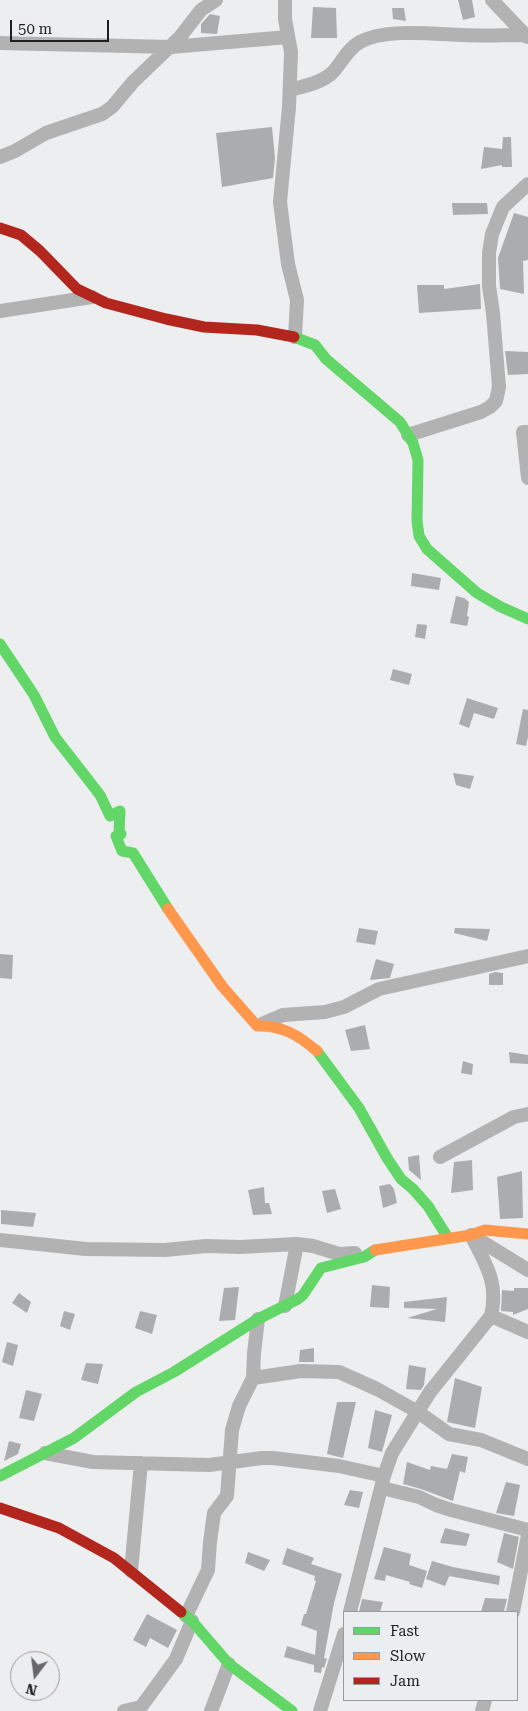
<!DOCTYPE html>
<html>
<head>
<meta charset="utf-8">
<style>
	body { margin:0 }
	#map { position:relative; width:528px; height:1711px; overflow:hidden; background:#eceef0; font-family:"Roboto Serif",serif }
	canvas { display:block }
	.legend { position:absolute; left:343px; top:1611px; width:175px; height:90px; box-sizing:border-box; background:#ebeef1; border:1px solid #999b9d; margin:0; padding:6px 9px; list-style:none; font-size:15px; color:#1e1f20 }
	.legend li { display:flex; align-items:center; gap:10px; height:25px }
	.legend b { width:25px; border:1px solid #999b9d }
	.north { position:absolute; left:10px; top:1651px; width:50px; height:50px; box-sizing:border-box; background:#ebeef1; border:1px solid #999b9d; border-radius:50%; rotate:195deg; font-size:14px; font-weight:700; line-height:20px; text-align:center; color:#1e1f20 }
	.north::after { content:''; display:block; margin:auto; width:18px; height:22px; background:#666769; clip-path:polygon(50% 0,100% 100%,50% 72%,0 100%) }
	.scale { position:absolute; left:10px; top:20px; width:99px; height:22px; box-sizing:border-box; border:2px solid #1e1f20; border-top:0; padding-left:6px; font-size:15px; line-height:18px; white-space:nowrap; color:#1e1f20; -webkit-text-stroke:4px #ebeef1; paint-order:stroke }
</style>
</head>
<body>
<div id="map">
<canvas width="528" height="1711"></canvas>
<ul class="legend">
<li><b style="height:6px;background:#63d668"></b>Fast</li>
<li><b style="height:6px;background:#ff974d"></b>Slow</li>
<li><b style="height:6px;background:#b3261e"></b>Jam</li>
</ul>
<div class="north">N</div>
<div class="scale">50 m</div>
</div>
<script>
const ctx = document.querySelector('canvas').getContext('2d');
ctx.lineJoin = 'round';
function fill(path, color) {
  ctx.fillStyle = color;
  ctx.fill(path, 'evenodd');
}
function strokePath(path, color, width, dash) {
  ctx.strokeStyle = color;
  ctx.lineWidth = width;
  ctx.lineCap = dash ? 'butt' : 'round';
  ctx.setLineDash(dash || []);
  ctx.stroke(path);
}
const building = new Path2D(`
	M458,0H472L475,17L463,20Z
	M313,7L336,8L337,38H311Z
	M392,8H404L406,21L393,19Z
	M210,14L220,16L217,34L201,33V24Z
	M272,127L275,158L273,178L222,187L216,133Z
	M503,137H511L512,167H502V165L481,169L484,147L502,149Z
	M452,203H487L488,214L453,215Z
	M514,213L528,217V260L523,261L524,294L500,289L498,258Z
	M480,284L481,309L419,313L417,285H444V289Z
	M505,351L528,352V374L508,375Z
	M412,573L441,578L439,590L411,586Z
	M456,596L464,598L469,602L467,616L469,617L467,626L450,623Z
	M417,624L427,625L425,639L415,637Z
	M393,669L412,674L409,685L390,680Z
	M467,698L498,708L494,719L474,713L469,728L459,724Z
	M523,709L528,710V737L526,746L516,744Z
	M453,773L474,776L470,789L456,785Z
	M359,928L378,931L375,945L356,942Z
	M455,928L490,929L487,941L454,933Z
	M0,954L13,955L12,979L0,978Z
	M376,959L394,964L390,978L370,980Z
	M495,972L503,973V985H489V974Z
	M365,1025L370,1049L351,1051L345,1030Z
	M509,1052L528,1055V1064L510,1063Z
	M463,1061L473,1064L472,1075L461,1073Z
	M419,1155L421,1180L409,1170L408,1157Z
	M472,1160L473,1190L451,1193L454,1162Z
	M522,1171L523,1218L500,1219L497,1177Z
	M390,1184L394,1189L397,1203L383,1208L379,1186Z
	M264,1187L265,1203H269L272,1214L253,1215L248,1190Z
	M335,1189L341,1209L327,1213L322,1191Z
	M1,1210L36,1213L33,1227L1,1224Z
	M372,1285L390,1287L389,1308L370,1307Z
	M239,1287L235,1320L219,1321L224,1288Z
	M514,1288H528V1309L513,1315V1312L501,1311L502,1290L514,1291Z
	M19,1293L31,1302L27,1313L12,1303Z
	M447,1297L445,1322L407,1318L437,1309L404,1308V1302Z
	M64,1311L75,1314L70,1330L60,1326Z
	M140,1311L157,1315L152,1334L135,1328Z
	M7,1342L18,1345L13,1366L2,1362Z
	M314,1348V1362H299L300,1350Z
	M86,1363L103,1364L98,1384L81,1380Z
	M409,1365L426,1368L424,1385L421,1390L406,1389Z
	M455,1378L482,1387L475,1428L447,1422Z
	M26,1390L42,1394L34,1421L19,1418Z
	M337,1402H356L343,1458L327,1454Z
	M375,1410L392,1415L382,1452L368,1448Z
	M9,1441L21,1444L18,1454L4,1461Z
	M452,1454L468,1457L465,1473L460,1471L453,1501L421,1489L403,1484L407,1462L430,1470L431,1466L447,1469Z
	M506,1482L520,1485L514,1516L496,1513Z
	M350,1490L363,1492L359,1508L344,1505Z
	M445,1528L470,1534L466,1546L440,1543Z
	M504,1533L519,1537L513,1569L497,1562Z
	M384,1547L411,1554L409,1565L427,1571L422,1588L409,1584L410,1582L386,1575L385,1581L374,1579Z
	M287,1548L314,1558L311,1564L342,1574L334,1603L324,1658L327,1659L324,1668L322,1667L321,1673L314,1672V1665L284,1657L287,1646L315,1655L317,1631L301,1625L304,1614H306L316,1581L314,1580L315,1576L282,1564Z
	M248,1552L270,1560L264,1571L245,1563Z
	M432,1561L453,1567L500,1576L499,1585L449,1576L451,1572L445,1586L426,1579Z
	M485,1598L507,1599L504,1611L481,1612Z
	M362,1599L383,1602L380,1612H359Z
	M147,1614L177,1630L168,1648L150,1638L146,1647L133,1640Z`);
const street = new Path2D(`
	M285,0V19L291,52L289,107L280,202L288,264L297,300L295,337
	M492,0L527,37
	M0,43L171,47L288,37
	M290,90C304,86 321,83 332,73C342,63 347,49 360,42C385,28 434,34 463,35C483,36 504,35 524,35
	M0,157L15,151L46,133L102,114L112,107L133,82L180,37L201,10L216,0
	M0,311L92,297
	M528,432H523L528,478
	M408,435L481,412L490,407L496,401L499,387L493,313L489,286V253L492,234L503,207L528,184
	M262,1024L283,1015L325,1012L344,1007L379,989L528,956
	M440,1157L514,1117L528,1114
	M471,1235L528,1270
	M0,1240L86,1249L165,1250L206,1246L240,1247L297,1244L313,1246L339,1254L355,1253
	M285,1306L297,1244
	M491,1316L528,1332
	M253,1378L301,1371L339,1372L377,1389L418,1412L449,1434L481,1440L528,1459
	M45,1453L93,1462L209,1465L262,1458H273L339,1466L384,1476
	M382,1488L419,1497L436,1505L451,1510L528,1530
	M131,1571L141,1463
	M350,1612L384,1476L392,1453L430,1392L491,1316C499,1282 485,1263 471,1235
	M513,1612L528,1535
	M186,1616L208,1570L210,1542L214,1513L227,1496L232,1430L239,1406L253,1378L254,1353L258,1319
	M124,1711L141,1707L176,1659L192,1621
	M211,1711L229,1664
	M320,1711L344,1634
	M482,1711L485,1700`);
const fast = new Path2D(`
	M294,337L315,345L326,359L400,422L413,443L418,460L417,521L419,536L427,549L477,593L501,607L528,619
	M0,644L34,695L55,737L100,795L110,816L120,811L119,832L121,834L116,836L122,851L133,853L168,909
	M317,1051L359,1108L387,1158L401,1179L413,1189L428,1206L448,1238
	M0,1476L74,1438L136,1392L174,1372L258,1319L298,1299L303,1295L321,1268L364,1257L375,1250
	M181,1612L192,1621L229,1664L292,1711`);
const slow = new Path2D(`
	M168,909L222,986L257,1026C282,1025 298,1035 317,1051
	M375,1250L471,1235L485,1230L528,1234`);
const jam = new Path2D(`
	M0,228L21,235L40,251L77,289L106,303L166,319L204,327L257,330L294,337
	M0,1508L59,1528L114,1558L181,1612`);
fill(building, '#abacad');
strokePath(street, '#b2b2b3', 14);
strokePath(fast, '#63d668', 11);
strokePath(slow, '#ff974d', 11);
strokePath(jam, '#b3261e', 11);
</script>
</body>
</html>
